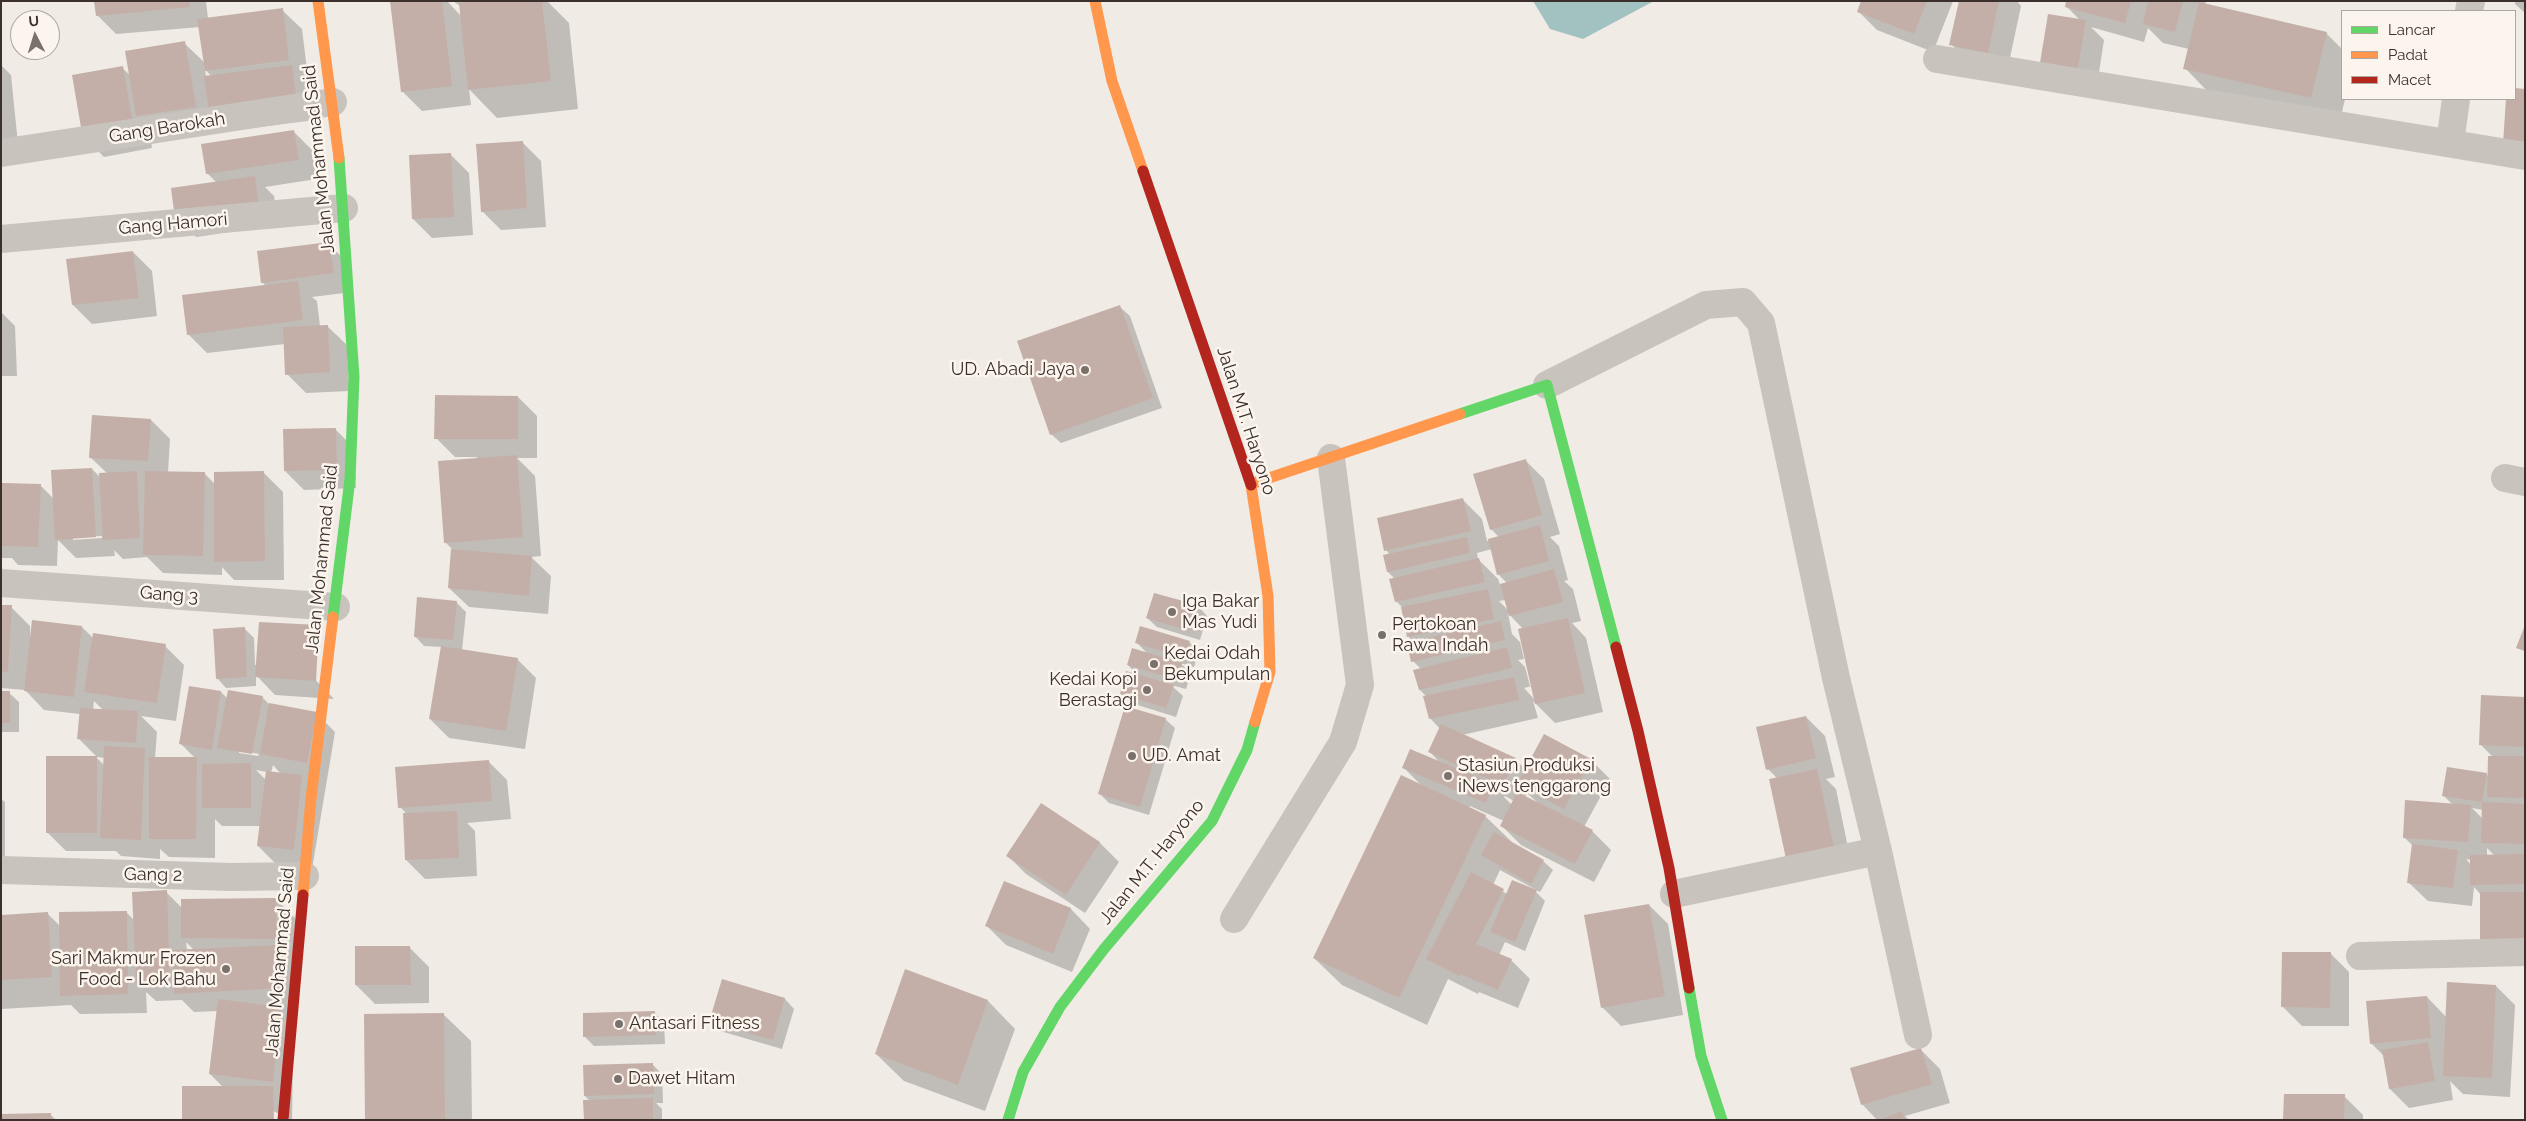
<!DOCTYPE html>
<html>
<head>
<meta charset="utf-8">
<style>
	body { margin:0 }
	#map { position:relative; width:2526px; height:1121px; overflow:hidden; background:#f0ebe5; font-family:Raleway,sans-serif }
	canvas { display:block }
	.frame { position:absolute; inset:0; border:2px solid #3b302b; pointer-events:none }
	.legend { position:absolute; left:2341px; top:10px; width:175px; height:90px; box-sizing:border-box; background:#fbf5ee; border:1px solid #aea6a0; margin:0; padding:6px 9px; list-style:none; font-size:15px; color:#3b302b }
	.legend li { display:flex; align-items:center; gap:10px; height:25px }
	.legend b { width:25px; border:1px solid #aea6a0 }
	.north { position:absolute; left:10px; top:10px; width:50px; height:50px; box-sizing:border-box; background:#fbf5ee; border:1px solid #aea6a0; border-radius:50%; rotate:355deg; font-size:14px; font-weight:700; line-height:20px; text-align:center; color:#3b302b }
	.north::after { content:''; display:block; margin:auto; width:18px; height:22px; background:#7a716c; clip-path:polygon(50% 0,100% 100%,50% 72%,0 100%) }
</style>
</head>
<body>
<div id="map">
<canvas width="2526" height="1121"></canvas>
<div class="frame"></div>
<ul class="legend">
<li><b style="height:6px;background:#63d668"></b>Lancar</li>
<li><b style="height:6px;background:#ff974d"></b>Padat</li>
<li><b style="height:6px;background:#b3261e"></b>Macet</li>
</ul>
<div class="north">U</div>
</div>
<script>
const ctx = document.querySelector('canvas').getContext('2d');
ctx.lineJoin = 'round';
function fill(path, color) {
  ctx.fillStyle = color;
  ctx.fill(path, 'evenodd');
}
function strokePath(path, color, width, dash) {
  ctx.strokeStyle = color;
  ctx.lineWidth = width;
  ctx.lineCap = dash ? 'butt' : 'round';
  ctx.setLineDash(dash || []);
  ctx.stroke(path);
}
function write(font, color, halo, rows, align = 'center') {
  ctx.font = font + ' Raleway,sans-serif';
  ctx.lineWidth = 5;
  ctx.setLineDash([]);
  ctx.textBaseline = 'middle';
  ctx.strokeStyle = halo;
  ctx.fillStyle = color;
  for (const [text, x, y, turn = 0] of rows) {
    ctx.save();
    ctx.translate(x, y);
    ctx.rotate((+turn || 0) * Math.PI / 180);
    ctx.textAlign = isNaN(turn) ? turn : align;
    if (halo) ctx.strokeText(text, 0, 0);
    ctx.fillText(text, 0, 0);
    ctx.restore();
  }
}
const water = new Path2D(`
	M1533,1H1654L1583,39L1550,29Z`);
const shadow = new Path2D(`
	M96,1H206L208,19L282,10L302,29L308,78L305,79L311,85L315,120L229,131L149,127L152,148L104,157L85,138L122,68L130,75L184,43L205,63L200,27L116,34L97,15ZM205,69L211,76L206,77Z
	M391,1H447L461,16L460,6L453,1H547L569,23L578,109L497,118L469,89L471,105L422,111L403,92Z
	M1862,1H1953L1933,52L1877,30L1858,11Z
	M1960,1H2017L2021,6L2007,72L1970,63L1951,44Z
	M2067,1H2206L2205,5L2326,33L2342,49V99H2345L2339,125L2212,96L2185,68L2189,49L2163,43L2148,28L2144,42L2091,27L2104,40L2096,92L2060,87L2080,20L2066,6Z
	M2515,1H2525V13L2515,4Z
	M1,65L11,75L18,144L1,145Z
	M294,132L313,151L317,179L265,187L274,196L278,225L196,237L177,218L216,182L207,173Z
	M522,142L541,161L546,227L501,230L482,211Z
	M450,154L469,173L473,235L432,238L413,219Z
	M328,243L347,262L352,292L312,297L317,301L320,326H327L347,345L349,391L306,393L287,374L285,344L207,353L188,334L266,286L262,282Z
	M133,252L152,271L157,316L92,324L73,305Z
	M1120,307L1130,316L1162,408L1061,443L1051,434Z
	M1,312L15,326L17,376H1Z
	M518,397L537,416V458H517L535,476L541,556L531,557L551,576L548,614L469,607L449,588L453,550L445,542L477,457H455L436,438Z
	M151,420L170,439L168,472L204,473L215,484L264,473L283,492L284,580H234L222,567V575L163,573L147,557L123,559L114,550L115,556L76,558L58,540L57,566L18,565L12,558H1V483L40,485L54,499L92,469L101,478L108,474L90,457ZM102,536V538L73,540V537Z
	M335,429L354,448L356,488L304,490L285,471Z
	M1525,460L1544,479L1560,534L1550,537L1559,546L1568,580L1564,581L1573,589L1581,621L1572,623L1586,638L1603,712L1555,723L1533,701L1538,718L1462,735L1515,759L1526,770L1544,736L1591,760L1610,779L1584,827L1592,831L1611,850L1594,882L1521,845L1502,826L1504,821L1470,806L1469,808L1485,816L1513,843L1543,861L1553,870L1540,892L1500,870L1493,885L1507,894L1535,891L1545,901L1525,951L1505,942L1499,955L1511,960L1530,979L1518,1008L1479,992L1478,994L1448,979L1427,1025L1342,985L1314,958L1421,785L1403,767L1441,764L1430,752L1440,729L1430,718L1427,697L1420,690L1421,669L1413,661L1414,643L1408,636L1402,607L1396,601L1395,579L1388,572L1390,555L1386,550L1463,500L1482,519L1487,541L1500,538L1491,529ZM1492,549L1498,574L1507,583L1500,585L1498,579L1478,559L1477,553ZM1505,600L1509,611L1499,601ZM1508,613L1523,629L1532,685L1530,686L1525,667L1518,660L1524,659L1520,642L1512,634ZM1532,686L1535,700L1524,688ZM1527,793L1538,803L1525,797ZM1505,796L1514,801L1512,805L1504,797Z
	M1154,594L1198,606L1207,616L1200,640L1157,627L1147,618Z
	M456,602L466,612L462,650L517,659L536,678L525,749L449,738L430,719L442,647L424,646L415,636Z
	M1,606L11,607L30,626V636L82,627L94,639L165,646L184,665L176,721L141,716L157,732L155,758H195L181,744L221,692L228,699L229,692L263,698L270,705L316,713L335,732L312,869L277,865L258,846L261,826H222L215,819V858L169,857L160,849V859L121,856L116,851H66L47,832L96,757L105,766V758L97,757L78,738L80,714L44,710L25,690L1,688ZM94,701L104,711L93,710ZM239,750L259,754L258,756L239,753ZM273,765L281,774L271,773ZM256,770L267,772L266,780Z
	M260,623L334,699L275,695L256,675V686L226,688L217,678L245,629L254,638L255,665H257Z
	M1189,642L1199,651L1194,667L1180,663L1191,673L1186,689L1171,685L1183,696L1176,717L1131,703L1121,694L1139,677L1128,665L1147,653L1137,643Z
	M1,693H9L19,702V732H1Z
	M2525,698V966H2500L2481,895L2474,887L2472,906L2428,901L2408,882L2413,846L2404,837L2453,805L2444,796L2486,774L2489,777L2493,757L2480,744ZM2472,808L2483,810V819ZM2487,848L2495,856H2487ZM2466,859L2471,860V865Z
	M1806,717L1825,736L1835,777L1826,779L1836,789L1852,867L1806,877L1777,778L1768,769Z
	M1165,719L1175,728L1149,815L1109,803L1100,794Z
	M488,761L507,780L511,819L467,823L475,831L477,876L425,879L406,860L407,814L400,807Z
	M1,799L5,802V868H1Z
	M1041,804L1100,843L1119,862L1085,913L1026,874L1007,855Z
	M1005,883L1071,909L1090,929L1072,972L1006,945L987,926Z
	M166,892L182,908L276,899L295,918L292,1120L223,1087L210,1074L217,1011L194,1012L182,1000L156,1001L146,992L147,1013L80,1014L71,1005L1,1009V916L47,913L61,927L126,912L134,920ZM186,942L194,950H187Z
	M1649,905L1668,924L1683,1015L1621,1026L1602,1007Z
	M410,948L429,967V1003L375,1004L356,985Z
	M2330,953L2349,972V1026H2302L2283,1007Z
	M906,971L988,1001L1015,1029L985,1111L904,1081L876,1054Z
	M2496,986L2515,1005L2510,1097L2463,1094L2450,1081L2453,1100L2409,1108L2390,1089L2385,1057L2371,1043L2427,997L2447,1018Z
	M785,999L794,1009L782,1049L720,1031L710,1022Z
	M655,1013L664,1022L665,1044L594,1046L584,1036Z
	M443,1014L471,1041L472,1120H366Z
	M1921,1050L1940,1069L1950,1103L1905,1116L1909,1120H1877L1862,1104Z
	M653,1065L662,1074L663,1103H656L662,1109V1120H585L590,1101L585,1096Z
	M2344,1096L2363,1115V1120H2285Z
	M51,1115L56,1120H1Z`);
const building = new Path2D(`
	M94,1H189L190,7L96,16Z
	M390,1H442L452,86L401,92Z
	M479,1H542L551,81L468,90L459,3Z
	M1861,1H1927L1914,34L1857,12Z
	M1959,1H1999L1988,53L1949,45Z
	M2066,1H2131L2125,23L2065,7Z
	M2148,1H2183L2175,32L2143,24Z
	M2199,2L2327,32L2311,98L2183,69Z
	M283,8L289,60L205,71L197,19Z
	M2048,14L2086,20L2077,74L2039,69Z
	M185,41L196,107L136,116L125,51Z
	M292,65L297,101L209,112L204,76Z
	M123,66L134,130L83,139L72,75Z
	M2515,88L2525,89V146L2503,144L2506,99H2515Z
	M294,130L299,160L206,174L201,144Z
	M523,141L527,208L481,212L476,144Z
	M451,153L454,217L412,219L409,155Z
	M255,176L259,206L175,219L171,188Z
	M329,242L334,273L261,283L257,251Z
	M133,251L139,298L72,305L66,259Z
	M298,281L303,320L187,335L182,295Z
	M1120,305L1153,398L1050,435L1017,341Z
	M328,325L330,372L285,375L283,327Z
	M435,395L518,396V439H434Z
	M92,415L151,419L148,461L89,458Z
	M336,428L337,470L284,471L283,429Z
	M517,455L523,537L444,543L438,461Z
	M1526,459L1542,515L1490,530L1473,474Z
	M92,468L96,537L55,540L51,470Z
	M137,471L140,538L103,540L99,473Z
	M145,471L205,472L203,556L143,555Z
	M264,471L265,561L214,562V472Z
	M1,483L41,484L38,547L1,546Z
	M1463,498L1471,531L1384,551L1377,518Z
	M1540,525L1549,561L1497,575L1488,539Z
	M1467,537L1470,553L1387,572L1383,555Z
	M451,549L532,556L529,596L448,588Z
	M1479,558L1485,582L1395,602L1389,579Z
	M1554,569L1563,602L1509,616L1500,584Z
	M1488,589L1494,619L1407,637L1401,607Z
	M1154,593L1198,605L1190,631L1146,618Z
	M417,597L457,601L453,640L414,637Z
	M1,605H12L8,672L1,671Z
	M1568,618L1585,693L1535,704L1518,629Z
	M32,620L82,626L74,697L24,691Z
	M1501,621L1505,640L1411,662L1407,643Z
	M259,622L319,625L316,681L255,677Z
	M2525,625V651L2516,648Z
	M1140,626L1190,641L1185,658L1135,643Z
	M245,627L247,677L216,679L213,629Z
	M93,633L166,644L157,703L84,692Z
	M441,646L518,658L506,731L429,719Z
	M1507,647L1512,668L1419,690L1413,670Z
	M1132,648L1182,663L1177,680L1127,665Z
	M1126,671L1174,685L1166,708L1120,694Z
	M1514,677L1519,700L1429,719L1423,696Z
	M189,686L221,691L212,750L179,744Z
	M228,690L263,696L252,754L217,748Z
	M1,691H10V723H1Z
	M2481,695L2525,697V747L2479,745Z
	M269,703L317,712L307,763L260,754Z
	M1125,706L1166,718L1140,807L1098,794Z
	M80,708L138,711L136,743L77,739Z
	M1806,716L1816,758L1766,770L1756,727Z
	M1441,724L1516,758L1503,786L1428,752Z
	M1544,734L1591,759L1564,809L1517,784Z
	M104,746L145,748L141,840L100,838Z
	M1410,749L1494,784L1486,803L1402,768Z
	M46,756H97V833H46Z
	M2488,756H2525V798L2487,797Z
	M149,757H197L196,839H149Z
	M489,760L492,801L398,808L395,767Z
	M251,763V808H202V764Z
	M2447,767L2487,773L2482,802L2525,804V844L2481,843L2482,802L2442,796Z
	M1817,769L1834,848L1786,859L1769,779Z
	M266,771L302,775L294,850L257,846Z
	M1401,775L1486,815L1399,998L1313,958Z
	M1517,792L1593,830L1575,864L1500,826Z
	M2405,800L2471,805L2468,842L2403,838Z
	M1041,803L1100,842L1066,895L1006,856Z
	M457,811L459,858L405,860L403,813Z
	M1494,832L1544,860L1531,884L1481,855Z
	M2412,844L2458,850L2453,888L2407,883Z
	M2525,854V884L2470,885V855Z
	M1471,872L1504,889L1476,944L1512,959L1498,990L1460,974L1459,976L1426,959Z
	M1512,880L1537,890L1515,942L1490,932Z
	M1004,881L1071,908L1053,954L985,926Z
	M167,890L170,981L136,983L132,892Z
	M2480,892H2525V948L2480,947Z
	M276,898L277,939L181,938V899Z
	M1649,904L1665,996L1601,1008L1584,915Z
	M127,911L128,994L60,996L59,912Z
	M48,912L52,977L1,980V915Z
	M278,945L280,988L174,994L172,950Z
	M355,946H410L411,985H355Z
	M2282,952H2331L2330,1008L2281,1007Z
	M905,969L988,1000L958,1085L875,1054Z
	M722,979L785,998L773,1040L709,1022Z
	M2447,982L2496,985L2492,1078L2443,1076Z
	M2427,996L2431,1038L2370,1044L2366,1001Z
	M218,999L281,1007L273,1082L209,1074Z
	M655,1011L656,1035L583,1037V1013Z
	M444,1013L445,1120H365L364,1014Z
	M2428,1042L2435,1081L2389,1089L2382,1050Z
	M1921,1048L1932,1084L1861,1105L1850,1068Z
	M653,1063L654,1094L584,1096L583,1065Z
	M182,1086H273L274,1120H182Z
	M2284,1094H2345L2344,1120H2283Z
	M653,1098V1120H584L583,1100Z
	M1902,1111L1905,1120H1880Z
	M51,1113V1120H1V1114Z`);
const street = new Path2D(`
	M2469,11L2471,1
	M1937,59L2525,156
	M2450,143L2456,99
	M1,153L333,102
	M1,239L344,208
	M1547,385L1706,305L1743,302L1761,323L1836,678L1878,851
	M2505,478L2525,482
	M1,583L336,607
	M1,870L232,877L305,876
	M1674,894L1878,851L1918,1035
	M1234,919L1343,742L1360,685L1331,458
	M2360,956L2525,952`);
const fast = new Path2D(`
	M1460,414L1547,385L1616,647
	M333,617L350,479L354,377L339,158
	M1689,988L1701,1056L1722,1120
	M1008,1120L1023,1072L1060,1007L1104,949L1212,821L1247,750L1255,722`);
const slow = new Path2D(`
	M318,1L339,158
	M1095,1L1112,81L1143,171
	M1251,484L1460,414
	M1251,485L1268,596L1270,672L1255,722
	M303,895L311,798L333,617`);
const jam = new Path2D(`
	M1143,171L1251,485
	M1616,647L1638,731L1669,868L1689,988
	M283,1120L303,895`);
const markers = [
	[1085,370,5,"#7a716c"],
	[1172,612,5,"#7a716c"],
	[1382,635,5,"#7a716c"],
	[1154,664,5,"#7a716c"],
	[1147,690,5,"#7a716c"],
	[1132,756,5,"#7a716c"],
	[1448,776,5,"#7a716c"],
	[226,969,5,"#7a716c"],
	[619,1024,5,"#7a716c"],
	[618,1079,5,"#7a716c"]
];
const streetNames = [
	["Gang Barokah",167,128,-9],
	["Jalan Mohammad Said",319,159,-96],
	["Gang Hamori",173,224,-5],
	["Jalan M.T. Haryono",1246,421,72],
	["Jalan Mohammad Said",322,559,-84],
	["Gang 3",169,595,4],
	["Jalan M.T. Haryono",1152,862,-51],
	["Gang 2",153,875,1],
	["Jalan Mohammad Said",280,962,-85]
];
const poiNames = [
	["UD. Abadi Jaya",1075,370,"right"],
	["Iga Bakar",1182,602],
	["Mas Yudi",1182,623],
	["Pertokoan",1392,625],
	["Rawa Indah",1392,646],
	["Kedai Odah",1164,654],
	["Bekumpulan",1164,675],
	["Kedai Kopi",1137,680,"right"],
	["Berastagi",1137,701,"right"],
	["UD. Amat",1142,756],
	["Stasiun Produksi",1458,766],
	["iNews tenggarong",1458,787],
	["Sari Makmur Frozen",216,959,"right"],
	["Food - Lok Bahu",216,980,"right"],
	["Antasari Fitness",629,1024],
	["Dawet Hitam",628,1079]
];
fill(water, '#a1c2c1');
fill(shadow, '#0003');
fill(building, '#c3afa7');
strokePath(street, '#c9c3be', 28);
strokePath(fast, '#63d668', 11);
strokePath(slow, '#ff974d', 11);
strokePath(jam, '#b3261e', 11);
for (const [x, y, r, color] of markers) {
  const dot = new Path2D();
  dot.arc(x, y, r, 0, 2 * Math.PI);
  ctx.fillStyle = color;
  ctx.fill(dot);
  strokePath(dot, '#fbf5ee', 2);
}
write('18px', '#3b302b', '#fbf5ee', streetNames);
write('18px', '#3b302b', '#fbf5ee', poiNames, 'left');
</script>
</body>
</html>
